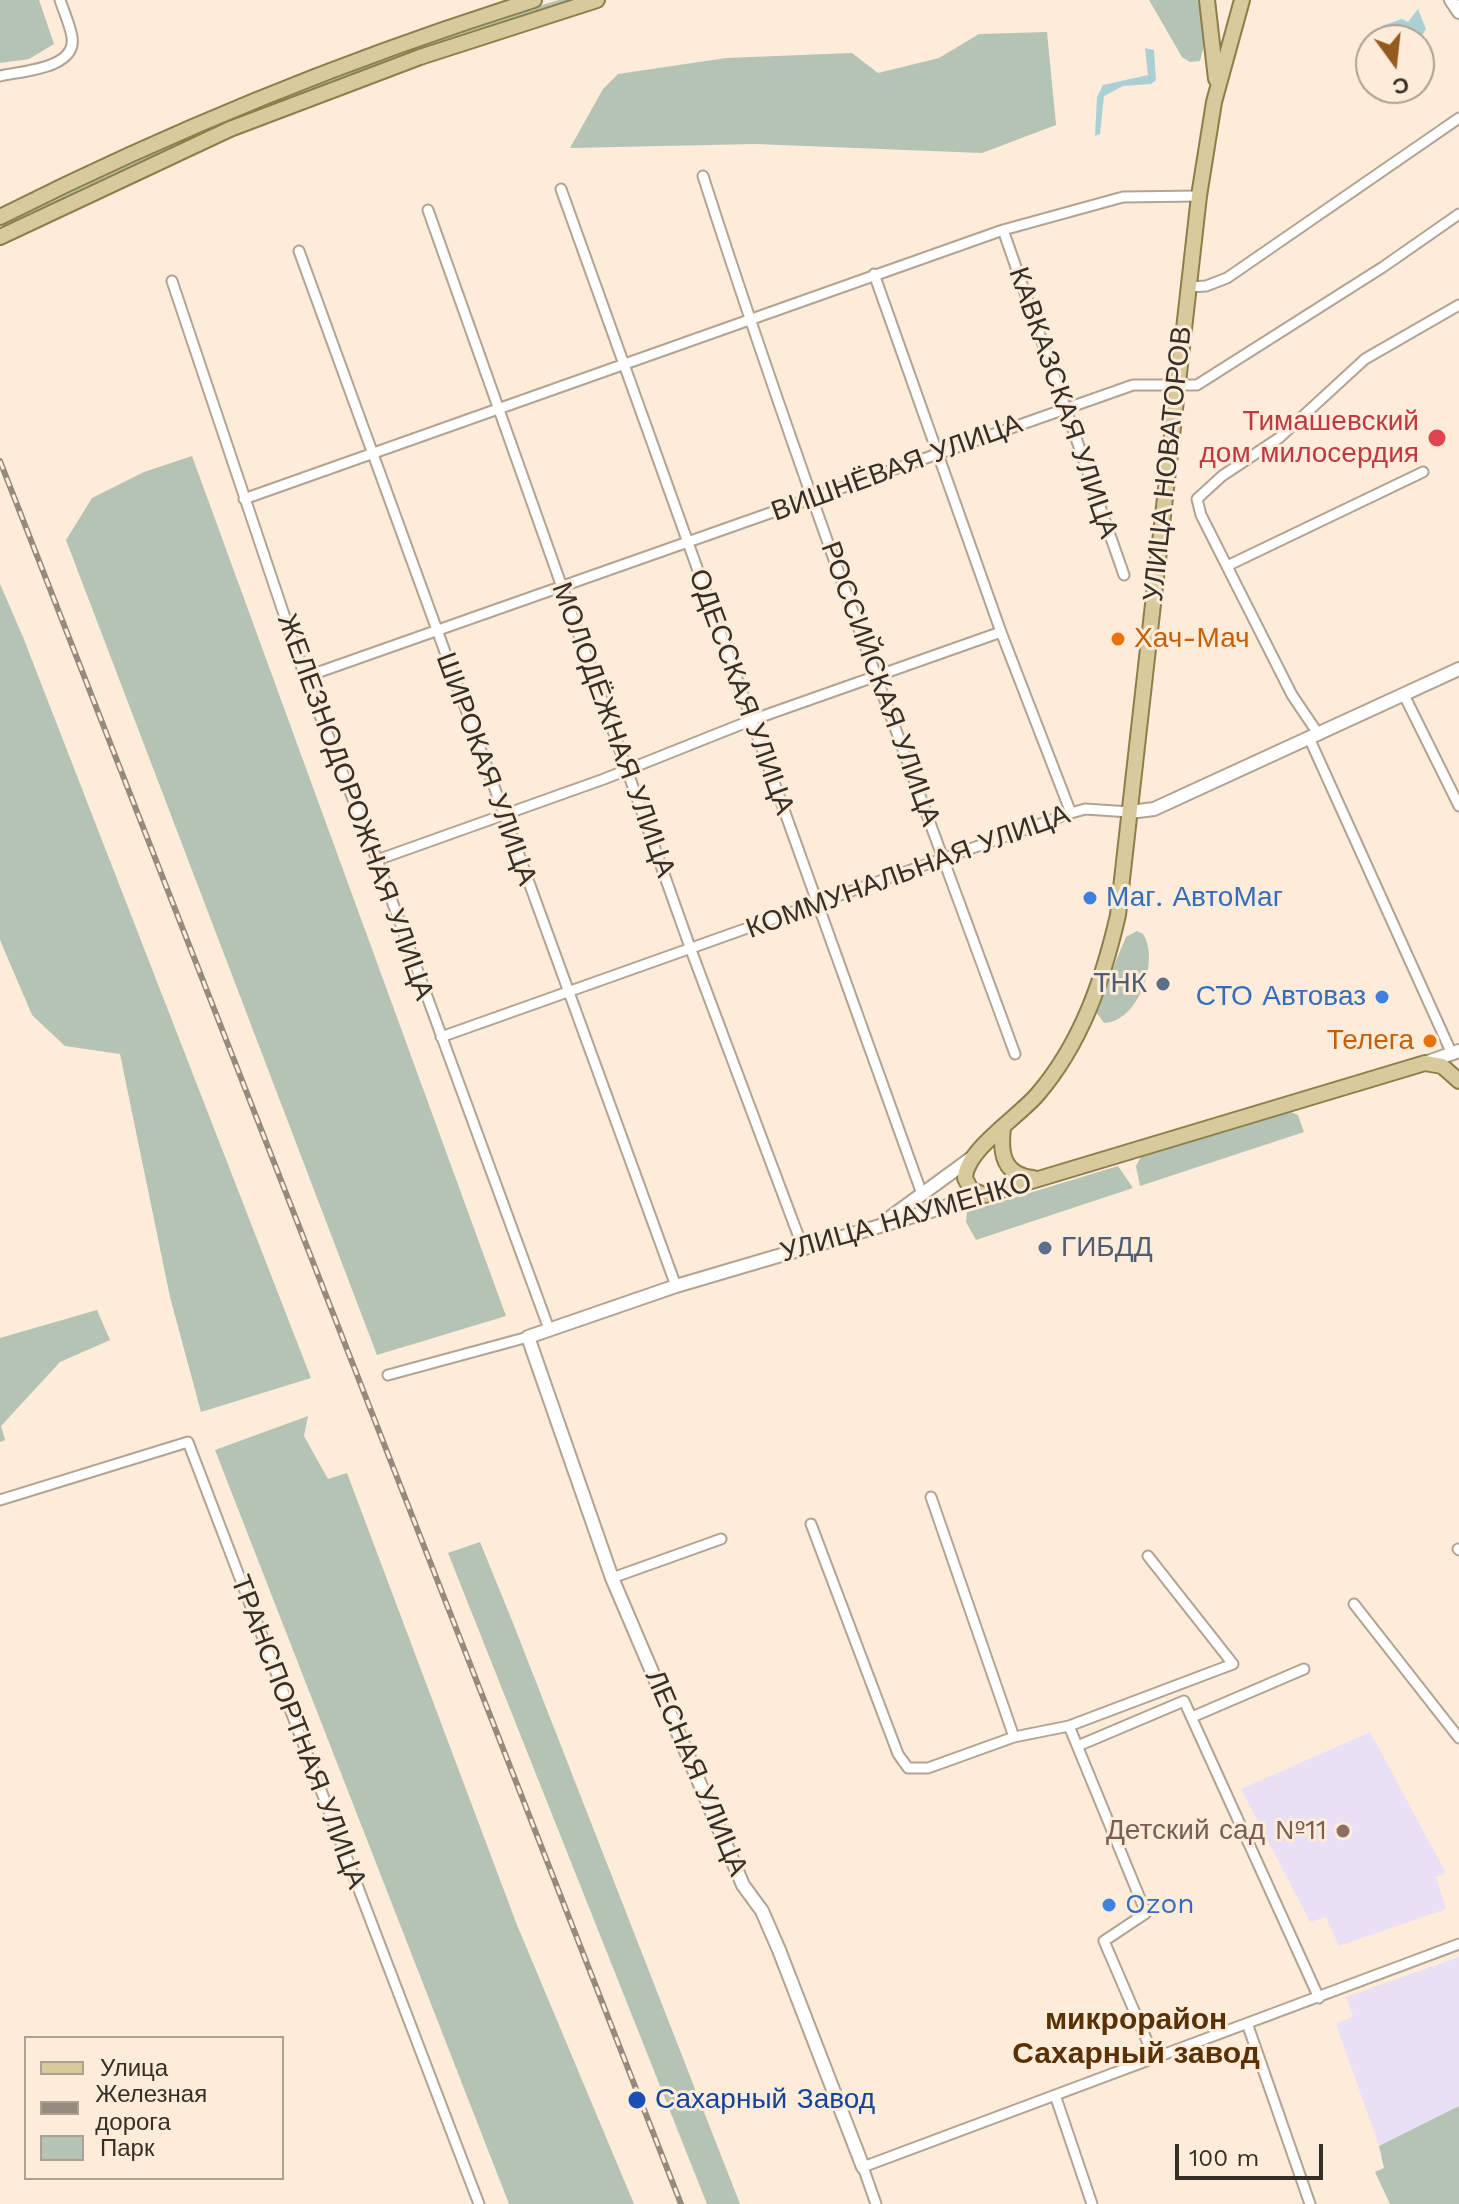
<!DOCTYPE html>
<html>
<head>
<meta charset="utf-8">
<style>
	body { margin:0 }
	#map { position:relative; width:1459px; height:2204px; overflow:hidden; background:#fcecd9; font-family:"Work Sans",sans-serif }
	canvas { display:block }
	.legend { position:absolute; left:24px; top:2036px; width:260px; height:144px; box-sizing:border-box; background:#fcecd9; border:2px solid #aca092; margin:0; padding:10px 14px; list-style:none; font-size:24px; color:#352f28 }
	.legend li { display:flex; align-items:center; gap:16px; height:40px }
	.legend b { width:40px; border:2px solid #aca092 }
	.north { position:absolute; left:1355px; top:24px; width:80px; height:80px; box-sizing:border-box; background:#fcecd9; border:2px solid #aca092; border-radius:50%; rotate:165deg; font-size:22px; font-weight:700; line-height:32px; text-align:center; color:#352f28 }
	.north::after { content:''; display:block; margin:auto; width:28px; height:36px; background:#975a1e; clip-path:polygon(50% 0,100% 100%,50% 72%,0 100%) }
	.scale { position:absolute; left:1175px; top:2144px; width:148px; height:36px; box-sizing:border-box; border:4px solid #352f28; border-top:0; padding-left:10px; font-size:24px; line-height:28px; white-space:nowrap; color:#352f28; -webkit-text-stroke:6px #fcecd9; paint-order:stroke }
</style>
</head>
<body>
<div id="map">
<canvas width="1459" height="2204"></canvas>
<ul class="legend">
<li><b style="height:10px;background:#d7cb9d"></b>Улица</li>
<li><b style="height:10px;background:#958a7e"></b>Железная дорога</li>
<li><b style="height:22px;background:#b5c3b4"></b>Парк</li>
</ul>
<div class="north">С</div>
<div class="scale">100 m</div>
</div>
<script>
const ctx = document.querySelector('canvas').getContext('2d');
ctx.lineJoin = 'round';
function fill(path, color) {
  ctx.fillStyle = color;
  ctx.fill(path, 'evenodd');
}
function strokePath(path, color, width, dash) {
  ctx.strokeStyle = color;
  ctx.lineWidth = width;
  ctx.lineCap = dash ? 'butt' : 'round';
  ctx.setLineDash(dash || []);
  ctx.stroke(path);
}
function write(font, color, halo, rows, align = 'center') {
  ctx.font = font + ' "Work Sans",sans-serif';
  ctx.lineWidth = 6;
  ctx.setLineDash([]);
  ctx.textBaseline = 'middle';
  ctx.strokeStyle = halo;
  ctx.fillStyle = color;
  for (const [text, x, y, turn = 0] of rows) {
    ctx.save();
    ctx.translate(x, y);
    ctx.rotate((+turn || 0) * Math.PI / 180);
    ctx.textAlign = isNaN(turn) ? turn : align;
    if (halo) ctx.strokeText(text, 0, 0);
    ctx.fillText(text, 0, 0);
    ctx.restore();
  }
}
const education = new Path2D(`
	M1370,1732L1446,1873L1436,1877L1446,1909L1339,1946L1326,1917L1310,1922L1241,1789Z
	M1459,1957V2106L1379,2146L1336,2024L1353,2016L1346,1997Z`);
const green = new Path2D(`
	M0,0H39L54,44L29,59L0,63Z
	M559,0H579C383,57 193,132 11,223L8,219C186,133 369,53 559,0Z
	M1149,0H1202L1208,28L1200,61L1190,62L1182,57Z
	M1047,32L1056,125L982,153L755,144L570,148L603,89L618,74L726,58L852,53L878,73L939,58L979,34Z
	M192,456L506,1316L377,1355L66,540L92,498L144,472Z
	M0,584L23,637L311,1378L201,1412L170,1297L120,1054L65,1046L32,1015L0,940Z
	M1137,931L1143,934C1160,959 1139,1022 1104,1023L1096,1012L1099,1001L1126,937Z
	M1288,1111L1298,1115L1304,1132L1140,1186L1136,1166L1141,1157Z
	M1118,1166L1133,1188L976,1240L966,1222L967,1212Z
	M97,1310L110,1340L60,1362L1,1426L5,1440L0,1442V1338Z
	M308,1416L304,1436L328,1479L347,1473L517,1925L634,2204H509L215,1450Z
	M480,1542L513,1623L740,2204H707L448,1553Z
	M1459,2106V2204H1390L1375,2172L1384,2168L1379,2146Z`);
const water = new Path2D(`
	M1418,9L1426,29L1423,34L1387,40L1379,32L1382,26L1402,19L1408,22Z
	M1145,48L1154,50L1156,80L1151,84L1123,86L1104,96L1100,134L1095,136L1097,97L1103,85L1148,75Z`);
const street = new Path2D(`
	M0,76C21,71 77,69 72,37C70,25 64,12 60,0
	M703,176C798,472 908,762 1015,1054
	M561,189L922,1194
	M428,210L691,950L803,1248
	M1003,230L1124,575
	M299,251L676,1286
	M874,274L1001,632L1071,813
	M172,281L305,677L377,860L549,1329
	M1188,287L1206,286L1227,278L1459,118
	M244,499L1003,230L1123,197L1199,196
	M1227,566L1423,472
	M305,677L1133,385H1197L1383,267L1459,214
	M1404,695L1459,806
	M1319,735L1292,695L1201,515L1197,499L1222,476L1279,438L1365,359L1459,305
	M1310,740L1452,1054
	M377,860L604,779L752,720L1001,632
	M441,1037L1071,813L1085,809L1130,812
	M388,1375L528,1337
	M931,1497L1014,1737
	M0,1500L188,1442L479,2204
	M811,1524L898,1754L908,1768H928L1014,1737L1069,1726L1233,1664L1148,1556
	M1458,1549L1459,1550
	M612,1578L721,1539
	M1354,1604L1459,1738
	M1192,1717L1304,1669
	M1069,1726L1146,1913L1104,1941L1154,2057
	M1080,1745L1184,1701L1319,1998
	M1248,2026L1310,2204
	M1055,2095L1092,2204
	M876,2204L863,2167L1459,1944`);
const secondary = new Path2D(`
	M1451,0L1459,12
	M1130,812L1154,809L1459,669
	M1425,1063L1459,1051
	M888,1219L970,1159
	M863,2167L779,1950L762,1911L743,1885L612,1578L528,1337L676,1286L985,1195`);
const primary = new Path2D(`
	M1207,0L1216,79
	M1242,0L1214,102L1199,196L1118,915C1103,980 1081,1044 1037,1095C1018,1117 966,1150 965,1178L971,1190L985,1195L1425,1063L1442,1066L1459,1081
	M0,217C173,130 349,58 534,0
	M0,237L230,129L420,57L597,0
	M1003,1128C1000,1153 1003,1175 1033,1178`);
const rail = new Path2D(`
	M0,461L681,2204`);
const markers = [
	[1437,438,10,"#e0444e"],
	[1118,639,8,"#e8710a"],
	[1090,898,8,"#3f7fe0"],
	[1163,984,8,"#5c6f8a"],
	[1382,997,8,"#3f7fe0"],
	[1430,1041,8,"#e8710a"],
	[1045,1248,8,"#5c6f8a"],
	[1343,1831,8,"#8d6e63"],
	[1109,1905,8,"#3f7fe0"],
	[637,2100,10,"#1a4fb4"]
];
const streetNames = [
	["КАВКАЗСКАЯ УЛИЦА",1063,403,71],
	["УЛИЦА НОВАТОРОВ",1168,464,-84],
	["ВИШНЁВАЯ УЛИЦА",897,468,-20],
	["РОССИЙСКАЯ УЛИЦА",880,684,70],
	["ОДЕССКАЯ УЛИЦА",741,692,70],
	["МОЛОДЁЖНАЯ УЛИЦА",613,730,70],
	["ШИРОКАЯ УЛИЦА",486,769,70],
	["ЖЕЛЕЗНОДОРОЖНАЯ УЛИЦА",355,807,70],
	["КОММУНАЛЬНАЯ УЛИЦА",908,872,-20],
	["УЛИЦА НАУМЕНКО",906,1218,-16],
	["ТРАНСПОРТНАЯ УЛИЦА",298,1732,69],
	["ЛЕСНАЯ УЛИЦА",696,1773,67]
];
const healthNames = [
	["Тимашевский",1419,422],
	["дом милосердия",1419,454]
];
const foodNames = [
	["Хач-Мач",1134,639],
	["Телега",1414,1041,"right"]
];
const shopNames = [
	["Маг. АвтоМаг",1106,898],
	["СТО Автоваз",1366,997,"right"],
	["Ozon",1125,1905]
];
const serviceNames = [
	["ТНК",1147,984],
	["ГИБДД",1061,1248,"left"]
];
const educationNames = [
	["Детский сад №11",1327,1831]
];
const transitNames = [
	["Сахарный Завод",655,2100]
];
const neighbourhoodNames = [
	["микрорайон",1136,2020],
	["Сахарный завод",1136,2054]
];
fill(education, '#eae0f5');
fill(green, '#b5c3b4');
fill(water, '#aad0d6');
strokePath(street, '#b2a392', 13);
strokePath(secondary, '#b2a392', 16);
strokePath(primary, '#8d7e4a', 18);
strokePath(street, '#fff', 9);
strokePath(secondary, '#fff', 12);
strokePath(primary, '#d7cb9d', 14);
strokePath(rail, '#958a7e', 6);
strokePath(rail, '#fcecd9', 3, [9]);
for (const [x, y, r, color] of markers) {
  const dot = new Path2D();
  dot.arc(x, y, r, 0, 2 * Math.PI);
  ctx.fillStyle = color;
  ctx.fill(dot);
  strokePath(dot, '#fcecd9', 3);
}
write('28px', '#352f28', '#fcecd9', streetNames);
write('28px', '#be3a42', '#fcecd9', healthNames, 'right');
write('28px', '#c56008', '#fcecd9', foodNames, 'left');
write('28px', '#366cbe', '#fcecd9', shopNames, 'left');
write('28px', '#4e5e75', '#fcecd9', serviceNames, 'right');
write('28px', '#785e54', '#fcecd9', educationNames, 'right');
write('28px', '#164399', '#fcecd9', transitNames, 'left');
write('bold 30px', '#5a3104', '#fcecd9', neighbourhoodNames);
</script>
</body>
</html>
